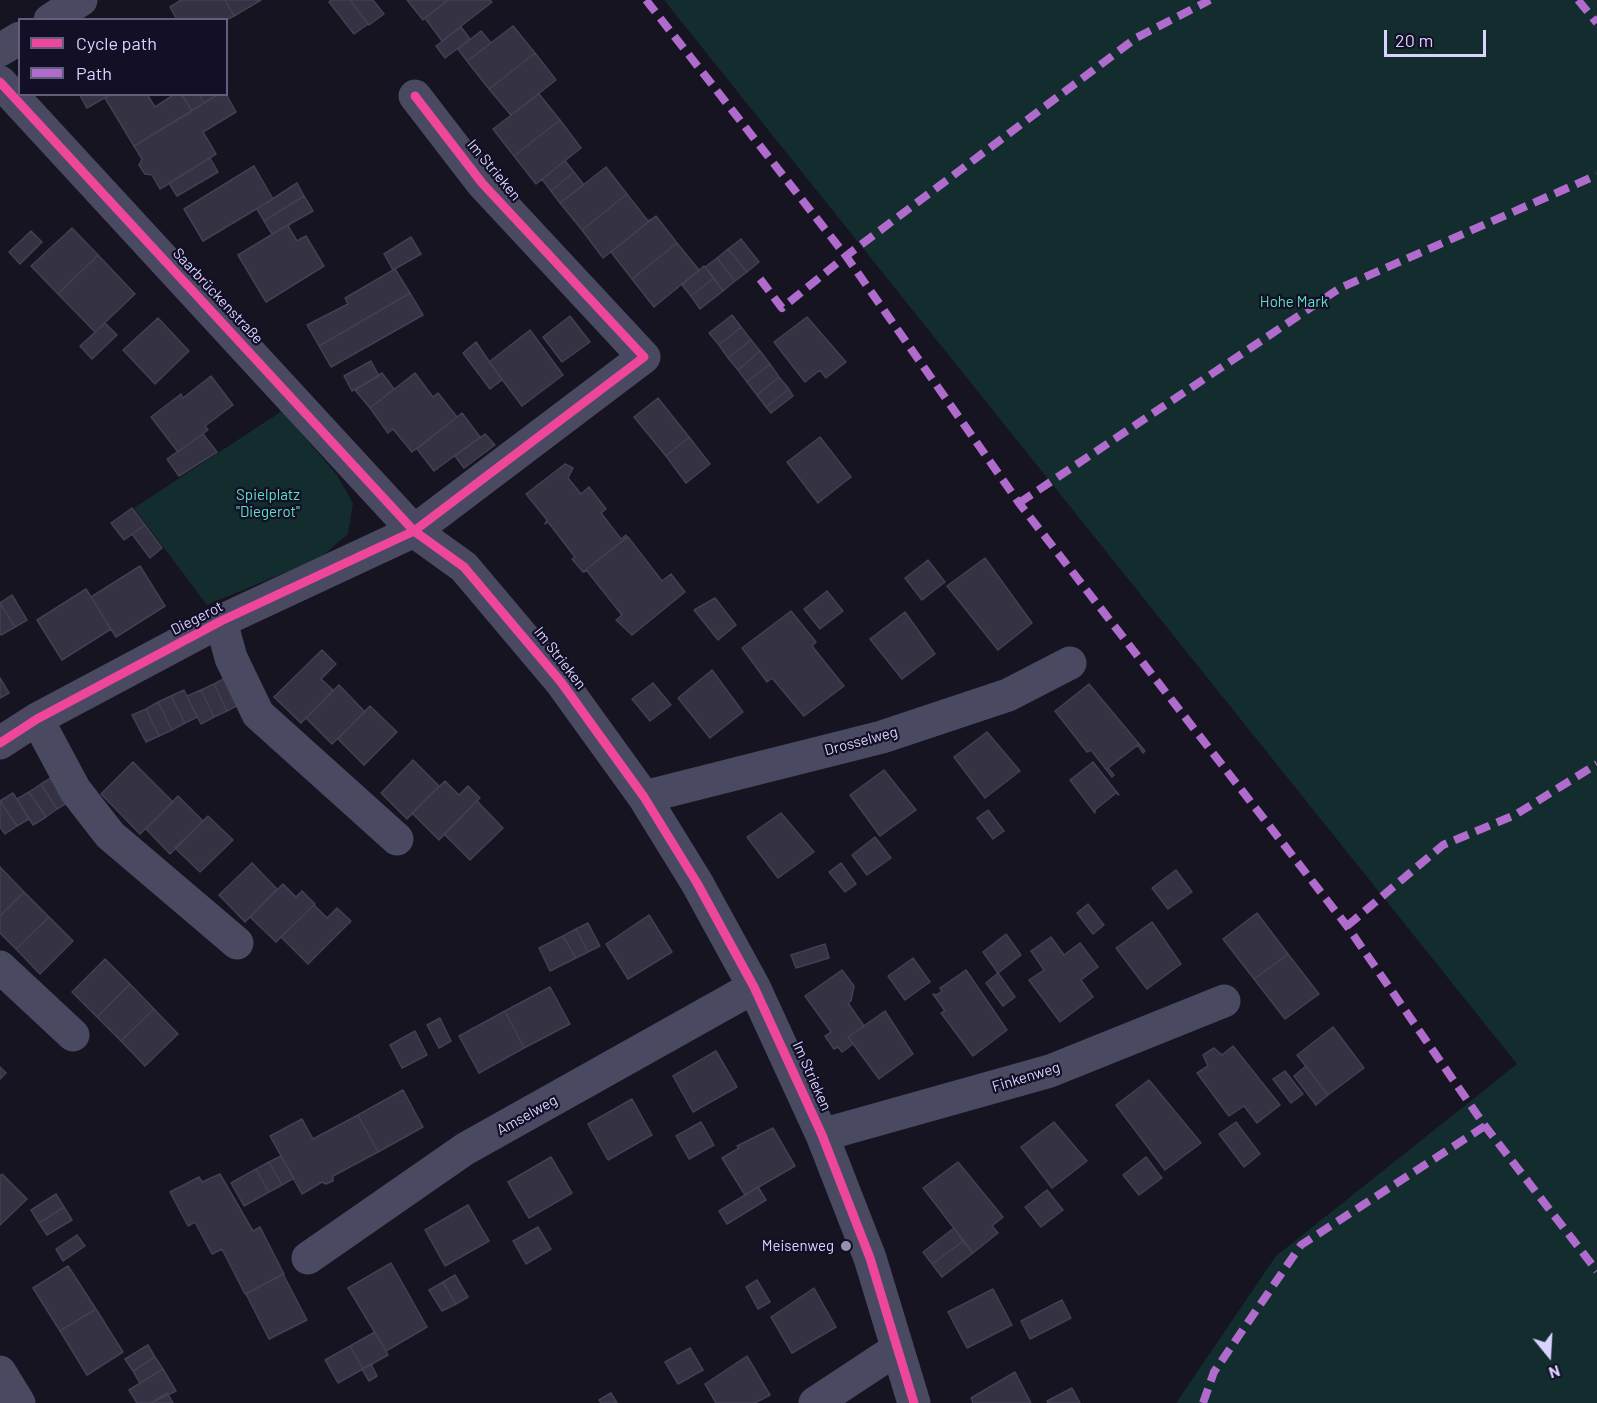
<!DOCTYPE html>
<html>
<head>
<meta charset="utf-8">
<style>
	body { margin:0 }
	#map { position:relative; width:1597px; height:1403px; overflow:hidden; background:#161421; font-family:Barlow,sans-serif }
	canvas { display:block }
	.legend { position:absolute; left:18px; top:18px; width:210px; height:78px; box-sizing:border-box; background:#130f26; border:2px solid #625e7d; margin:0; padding:8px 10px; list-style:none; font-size:18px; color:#d9d4ff }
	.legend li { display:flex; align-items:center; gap:12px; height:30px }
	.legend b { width:30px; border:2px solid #625e7d }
	.north { position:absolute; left:1519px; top:1325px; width:60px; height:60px; -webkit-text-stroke:4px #130f26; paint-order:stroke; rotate:162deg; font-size:16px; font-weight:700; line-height:24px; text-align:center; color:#d9d4ff }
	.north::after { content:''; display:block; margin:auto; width:21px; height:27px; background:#d9d4ff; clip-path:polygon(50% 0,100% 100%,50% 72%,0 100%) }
	.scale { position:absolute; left:1384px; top:30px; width:102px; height:27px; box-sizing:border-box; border:3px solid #d9d4ff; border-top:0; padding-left:8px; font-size:18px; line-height:21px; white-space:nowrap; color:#d9d4ff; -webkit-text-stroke:4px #130f26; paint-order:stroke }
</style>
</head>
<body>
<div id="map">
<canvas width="1597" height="1403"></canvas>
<ul class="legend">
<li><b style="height:8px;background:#ed469a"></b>Cycle path</li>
<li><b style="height:8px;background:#b06ccc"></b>Path</li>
</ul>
<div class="north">N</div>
<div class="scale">20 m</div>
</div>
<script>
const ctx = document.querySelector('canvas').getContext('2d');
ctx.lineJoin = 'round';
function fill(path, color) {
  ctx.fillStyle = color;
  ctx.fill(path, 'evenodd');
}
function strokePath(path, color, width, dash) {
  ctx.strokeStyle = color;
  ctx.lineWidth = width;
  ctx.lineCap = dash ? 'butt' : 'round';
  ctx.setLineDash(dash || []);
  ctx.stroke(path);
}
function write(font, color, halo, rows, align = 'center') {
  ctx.font = font + ' Barlow,sans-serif';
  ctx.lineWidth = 4.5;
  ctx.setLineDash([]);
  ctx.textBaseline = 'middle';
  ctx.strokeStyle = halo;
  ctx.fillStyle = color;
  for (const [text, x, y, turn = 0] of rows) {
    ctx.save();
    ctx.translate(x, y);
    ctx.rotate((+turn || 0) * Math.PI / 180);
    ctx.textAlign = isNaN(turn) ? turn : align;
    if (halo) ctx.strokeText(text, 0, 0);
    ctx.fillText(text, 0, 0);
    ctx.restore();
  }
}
const green = new Path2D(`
	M664,0H1597V1403H1176L1276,1256L1517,1064Z
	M282,411L337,475L353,503L348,534L320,558L207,605L134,508Z`);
const building = new Path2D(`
	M181,0H225L234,16L226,20H177L170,7Z
	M225,0H261L234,16Z
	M331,0H350L368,24L354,34L329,2Z
	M350,0H373L384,14L369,25Z
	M407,0H448L423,20Z
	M448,0H490L492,2L442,41L425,18Z
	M513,26L535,53L489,89L467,61Z
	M461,27L470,39L445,58L436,46Z
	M481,31L491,43L467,61L458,49Z
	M535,53L556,80L511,115L489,89Z
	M79,94H111L87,108Z
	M111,94H147L155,107L175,94H181L192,111L134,146L105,98Z
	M186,94H199L204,103L192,111L183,96Z
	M199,94H219L204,103Z
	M219,94H226L236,112L203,132L216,154L160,189L152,175L145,174L139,165L142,159L134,146Z
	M539,94L560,120L514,156L493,129Z
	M560,120L581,148L536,184L514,156Z
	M210,158L218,172L177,196L169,183Z
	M565,161L574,172L551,191L542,179Z
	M254,166L273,199L203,241L184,209Z
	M606,167L627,194L582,230L560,203Z
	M574,172L584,185L560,203L551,191Z
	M297,183L304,196L264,221L257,209Z
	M627,194L648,221L652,219L603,258L582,230Z
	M304,196L313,211L272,234L264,221Z
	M656,216L677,243L632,279L611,252Z
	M296,220L288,226L297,241L306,236L324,266L266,302L238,255Z
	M72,228L98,255L58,294L31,266Z
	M31,231L42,242L20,264L9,252Z
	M411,237L421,254L393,270L384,254Z
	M741,239L759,262L747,272L728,249Z
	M677,243L699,270L654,307L632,279Z
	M728,249L747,272L735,281L717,258Z
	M98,255L135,294L95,332L58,294Z
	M717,258L735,281L723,291L705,267Z
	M704,266L714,278L691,296L682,285Z
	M395,269L410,293L319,346L307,325L348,304L345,298Z
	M714,278L723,291L700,309L691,296Z
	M410,293L423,315L331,367L319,346Z
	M732,315L741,327L719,345L709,333Z
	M570,316L590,342L562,362L543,337Z
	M807,317L846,362L826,378L820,370L805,382L774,342Z
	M158,318L189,351L155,384L123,350Z
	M105,323L117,335L92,359L80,346Z
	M741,327L751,340L728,358L719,345Z
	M530,330L563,375L522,406L489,362Z
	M751,340L760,351L738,370L728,358Z
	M476,342L502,380L490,389L463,353Z
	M760,351L770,364L747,382L738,370Z
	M371,361L379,376L352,391L344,376Z
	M770,364L779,377L757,395L747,382Z
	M382,373L394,389L370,408L355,390Z
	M415,373L433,397L438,393L457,417L412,452L393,429L388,433L370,408Z
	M211,376L233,405L205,426L208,430L178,452L151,417L181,394L183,398Z
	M779,377L789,389L766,407L757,395Z
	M789,389L793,396L771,413L766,407Z
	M658,398L689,437L666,456L634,417Z
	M462,413L480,437L434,471L417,449Z
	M203,434L217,452L179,476L167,459Z
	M485,434L495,445L464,468L455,456Z
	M689,437L710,464L686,483L666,456Z
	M820,437L851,477L818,503L787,462Z
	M565,464L573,468L568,478L581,494L589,487L606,509L601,513L621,539L626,535L627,537L583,572L572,559L575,557L548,522L545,524L547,520L526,494Z
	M132,508L145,525L124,540L111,523Z
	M145,525L162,548L150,558L132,534Z
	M628,537L662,581L671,574L685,592L632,635L616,620L622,615L587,571L583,572Z
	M985,558L1032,623L998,650L947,586Z
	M928,560L945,582L922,600L905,578Z
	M140,566L165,606L116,637L91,597Z
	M86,589L111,629L62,660L37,620Z
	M827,591L843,611L820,629L804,609Z
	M12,595L27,620L15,627L0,603Z
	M715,598L736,625L718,640L694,610Z
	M0,603L15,627L1,635L0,633Z
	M791,611L816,642L812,646L844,686L804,716L772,678L767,682L742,648Z
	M905,612L935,654L902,679L870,639Z
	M322,650L336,664L321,679L333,690L301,723L274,697Z
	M712,670L743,712L710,738L678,698Z
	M227,677L240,704L227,711L214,684Z
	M0,678L9,693L0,698Z
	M653,683L671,705L650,721L632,699Z
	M214,684L227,711L214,717L201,690Z
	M1089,684L1145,751L1143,753L1138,745L1108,768L1114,775L1112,777L1091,750L1087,752L1055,711Z
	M339,685L365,712L332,744L306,718Z
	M184,690L197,717L185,723L171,696Z
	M201,690L214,717L201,724L187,696Z
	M171,696L185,723L172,730L158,702Z
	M158,702L172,730L159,736L146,709Z
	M370,706L397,732L364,765L338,739Z
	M146,709L159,736L146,742L132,715Z
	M987,732L1020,771L985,798L954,757Z
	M413,760L439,786L407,819L381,793Z
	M133,762L173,802L140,834L101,794Z
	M1093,762L1119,795L1116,793L1095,810V813L1070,780Z
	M884,770L916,810L880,836L850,795Z
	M54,776L70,801L57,809L41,784Z
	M445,781L459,795L468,786L480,798L439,840L412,813Z
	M41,784L57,809L46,817L29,792Z
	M29,792L46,817L33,825L17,799Z
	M13,793L29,819L17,826L0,801Z
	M178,796L203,821L170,854L146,829Z
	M0,801L17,826L5,834L0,827Z
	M477,801L503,828L470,860L444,834Z
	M988,810L1004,831L993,839L977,818Z
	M781,813L814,852L778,878L747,837Z
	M208,816L233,840L200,872L175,848Z
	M875,837L891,858L867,875L852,855Z
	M252,863L277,889L245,922L219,895Z
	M841,863L856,884L845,892L829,872Z
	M0,867L24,892L0,916Z
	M1176,870L1192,892L1168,909L1152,888Z
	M283,884L296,897L302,891L315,904L276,942L250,917Z
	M24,892L49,917L16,949L0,933V916Z
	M1088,904L1104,925L1093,934L1077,913Z
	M314,905L327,918L337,908L351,921L308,964L281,937Z
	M1257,913L1288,954L1254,979L1223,939Z
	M649,915L672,952L628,979L606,944Z
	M49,917L73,941L40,974L16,949Z
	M1152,922L1181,964L1147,989L1116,948Z
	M588,923L600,946L588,952L576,929Z
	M576,929L588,952L576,958L563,936Z
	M1006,934L1021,955L998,973L983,952Z
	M563,936L576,958L550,971L539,948Z
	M1051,937L1064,955L1080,943L1098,967L1081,980L1093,997L1060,1022L1029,980L1044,970L1031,951Z
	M825,944L829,958L796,968L791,955Z
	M1288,954L1319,994L1285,1019L1254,979Z
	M913,958L930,982L905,1000L888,976Z
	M105,959L130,984L97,1017L72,992Z
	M842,970L854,986L851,1001L848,1003L864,1026L848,1037L853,1044L842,1052L838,1047L834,1049L825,1036L831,1032L805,996Z
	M966,970L1007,1030L973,1056L941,1013L945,1011L933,994L936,995L942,991L940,988Z
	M998,973L1015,997L1003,1006L986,983Z
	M130,984L154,1009L121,1041L97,1017Z
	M550,987L570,1024L524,1048L505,1011Z
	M154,1009L178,1034L145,1066L121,1041Z
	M505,1011L524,1048L479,1073L459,1036Z
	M885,1011L913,1054L879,1079L848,1037Z
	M440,1018L451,1041L439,1048L427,1025Z
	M1333,1027L1364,1068L1328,1095L1297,1055Z
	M415,1031L427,1055L402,1068L390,1045Z
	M1233,1046L1280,1105L1257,1123L1244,1106L1229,1116L1197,1073L1208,1066L1203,1055L1214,1048L1222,1055Z
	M716,1051L737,1087L693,1112L673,1076Z
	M1306,1066L1328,1095L1316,1105L1294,1076Z
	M0,1067L6,1073L0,1079Z
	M1285,1071L1303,1094L1291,1103L1273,1079Z
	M1149,1080L1201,1143L1165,1170L1116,1105Z
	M403,1090L423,1127L378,1152L358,1115Z
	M632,1099L652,1135L608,1160L588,1124Z
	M358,1115L378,1152L333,1176V1181L326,1184L322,1182L302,1194L270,1136L302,1119L313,1139Z
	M701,1122L714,1145L689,1159L676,1136Z
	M1054,1122L1087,1161L1052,1188L1021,1147Z
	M1236,1122L1260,1154L1244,1167L1219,1134Z
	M773,1128L795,1166L745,1195L722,1158L739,1148L737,1146Z
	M281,1156L294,1178L282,1185L269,1162Z
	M551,1157L572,1193L529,1218L508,1182Z
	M1146,1157L1162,1178L1139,1195L1123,1175Z
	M269,1162L282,1185L269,1192L256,1169Z
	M958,1162L1003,1217L992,1226L998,1233L973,1253L923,1188Z
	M256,1169L269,1192L244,1206L231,1183Z
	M2,1174L27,1199L0,1225V1176Z
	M220,1174L253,1231L260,1227L284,1274L245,1294L222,1249L212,1254L195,1222L188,1226L170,1192L199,1177L202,1182Z
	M758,1187L766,1200L727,1224L719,1211Z
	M1047,1190L1063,1210L1041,1227L1025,1207Z
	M56,1194L64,1207L39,1223L31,1210Z
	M468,1205L489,1241L445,1266L425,1230Z
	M64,1207L72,1220L47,1235L39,1223Z
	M538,1227L551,1249L526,1264L513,1241Z
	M954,1228L963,1241L932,1264L923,1252Z
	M77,1235L85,1246L63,1261L56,1249Z
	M963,1241L973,1253L942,1277L932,1264Z
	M391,1263L427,1327L386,1351L348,1288Z
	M68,1266L96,1309L60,1331L33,1288Z
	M283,1274L307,1320L269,1339L246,1294Z
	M455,1275L468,1297L456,1304L443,1282Z
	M757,1280L770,1302L758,1309L746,1287Z
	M443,1282L456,1304L442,1311L429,1290Z
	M814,1288L836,1327L792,1353L771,1317Z
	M993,1289L1012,1325L967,1348L948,1312Z
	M1062,1300L1071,1318L1030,1339L1021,1321Z
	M96,1309L123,1352L87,1375L60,1331Z
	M375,1332L388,1355L363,1369L350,1346Z
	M148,1345L155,1357L133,1371L125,1359Z
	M350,1346L363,1369L338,1383L325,1360Z
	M690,1348L703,1370L678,1384L665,1362Z
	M747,1356L770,1395L755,1403H716L705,1384Z
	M155,1357L163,1369L140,1383L133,1371Z
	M371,1364L377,1376L369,1381L362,1369Z
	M163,1369L176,1391L151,1403H137L129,1390Z
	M1015,1372L1031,1403H973L971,1398Z
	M1072,1388L1080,1403H1048L1047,1401Z
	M167,1393L173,1403H151Z
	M611,1393L617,1403H601L599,1400Z`);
const minor = new Path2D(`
	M50,20L81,0
	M0,50L20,38
	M0,82L414,531L464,567L561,682L644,797L697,883L754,987L822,1135L870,1258L914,1403
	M221,621L231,658L258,714L397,839
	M37,719L75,790L110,835L237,943
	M0,743L37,719L221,621L414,531L644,357L482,183L415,96
	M644,797L882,737L1008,695L1070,663
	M0,967L73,1035
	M822,1135L1050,1071L1224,1001
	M308,1258L465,1149L754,987
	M0,1372L19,1403
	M815,1403L897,1349`);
const quiet = new Path2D(`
	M646,0L846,256L1019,503L1347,926L1485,1126L1597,1271
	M1578,0L1597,23
	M760,279L782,308L846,256L1136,38L1210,0
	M1019,503L1340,288L1597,175
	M1347,926L1443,845L1515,815L1597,764
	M1203,1403L1214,1372L1301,1245L1485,1126`);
const cycleway = new Path2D(`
	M0,82L414,531L464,567L561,682L644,797L697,883L754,987L822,1135L870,1258L914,1403
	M0,743L37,719L221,621L414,531L644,357L482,183L415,96`);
const markers = [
	[846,1246,6,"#9591b1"]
];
const streetNames = [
	["Im Strieken",494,170,50],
	["Saarbrückenstraße",218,296,47],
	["Diegerot",197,618,-27],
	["Im Strieken",560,658,52],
	["Drosselweg",861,741,-15],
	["Im Strieken",812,1076,66],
	["Finkenweg",1026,1077,-17],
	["Amselweg",527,1115,-29]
];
const parkNames = [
	["Hohe Mark",1294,302],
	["Spielplatz",268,495],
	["\"Diegerot\"",268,512]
];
const poiNames = [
	["Meisenweg",834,1246]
];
fill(green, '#132c2d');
fill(building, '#343243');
strokePath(building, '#433f54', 1.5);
strokePath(minor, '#4a4962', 33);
strokePath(quiet, '#b06ccc', 8, [15, 8]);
strokePath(cycleway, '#ed469a', 9);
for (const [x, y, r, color] of markers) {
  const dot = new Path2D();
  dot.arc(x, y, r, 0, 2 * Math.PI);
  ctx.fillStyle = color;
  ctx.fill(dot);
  strokePath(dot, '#130f26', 2);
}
write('15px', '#d9d4ff', '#130f26', streetNames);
write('15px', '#5fe0c0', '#130f26', parkNames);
write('15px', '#d9d4ff', '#130f26', poiNames, 'right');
</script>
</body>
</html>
